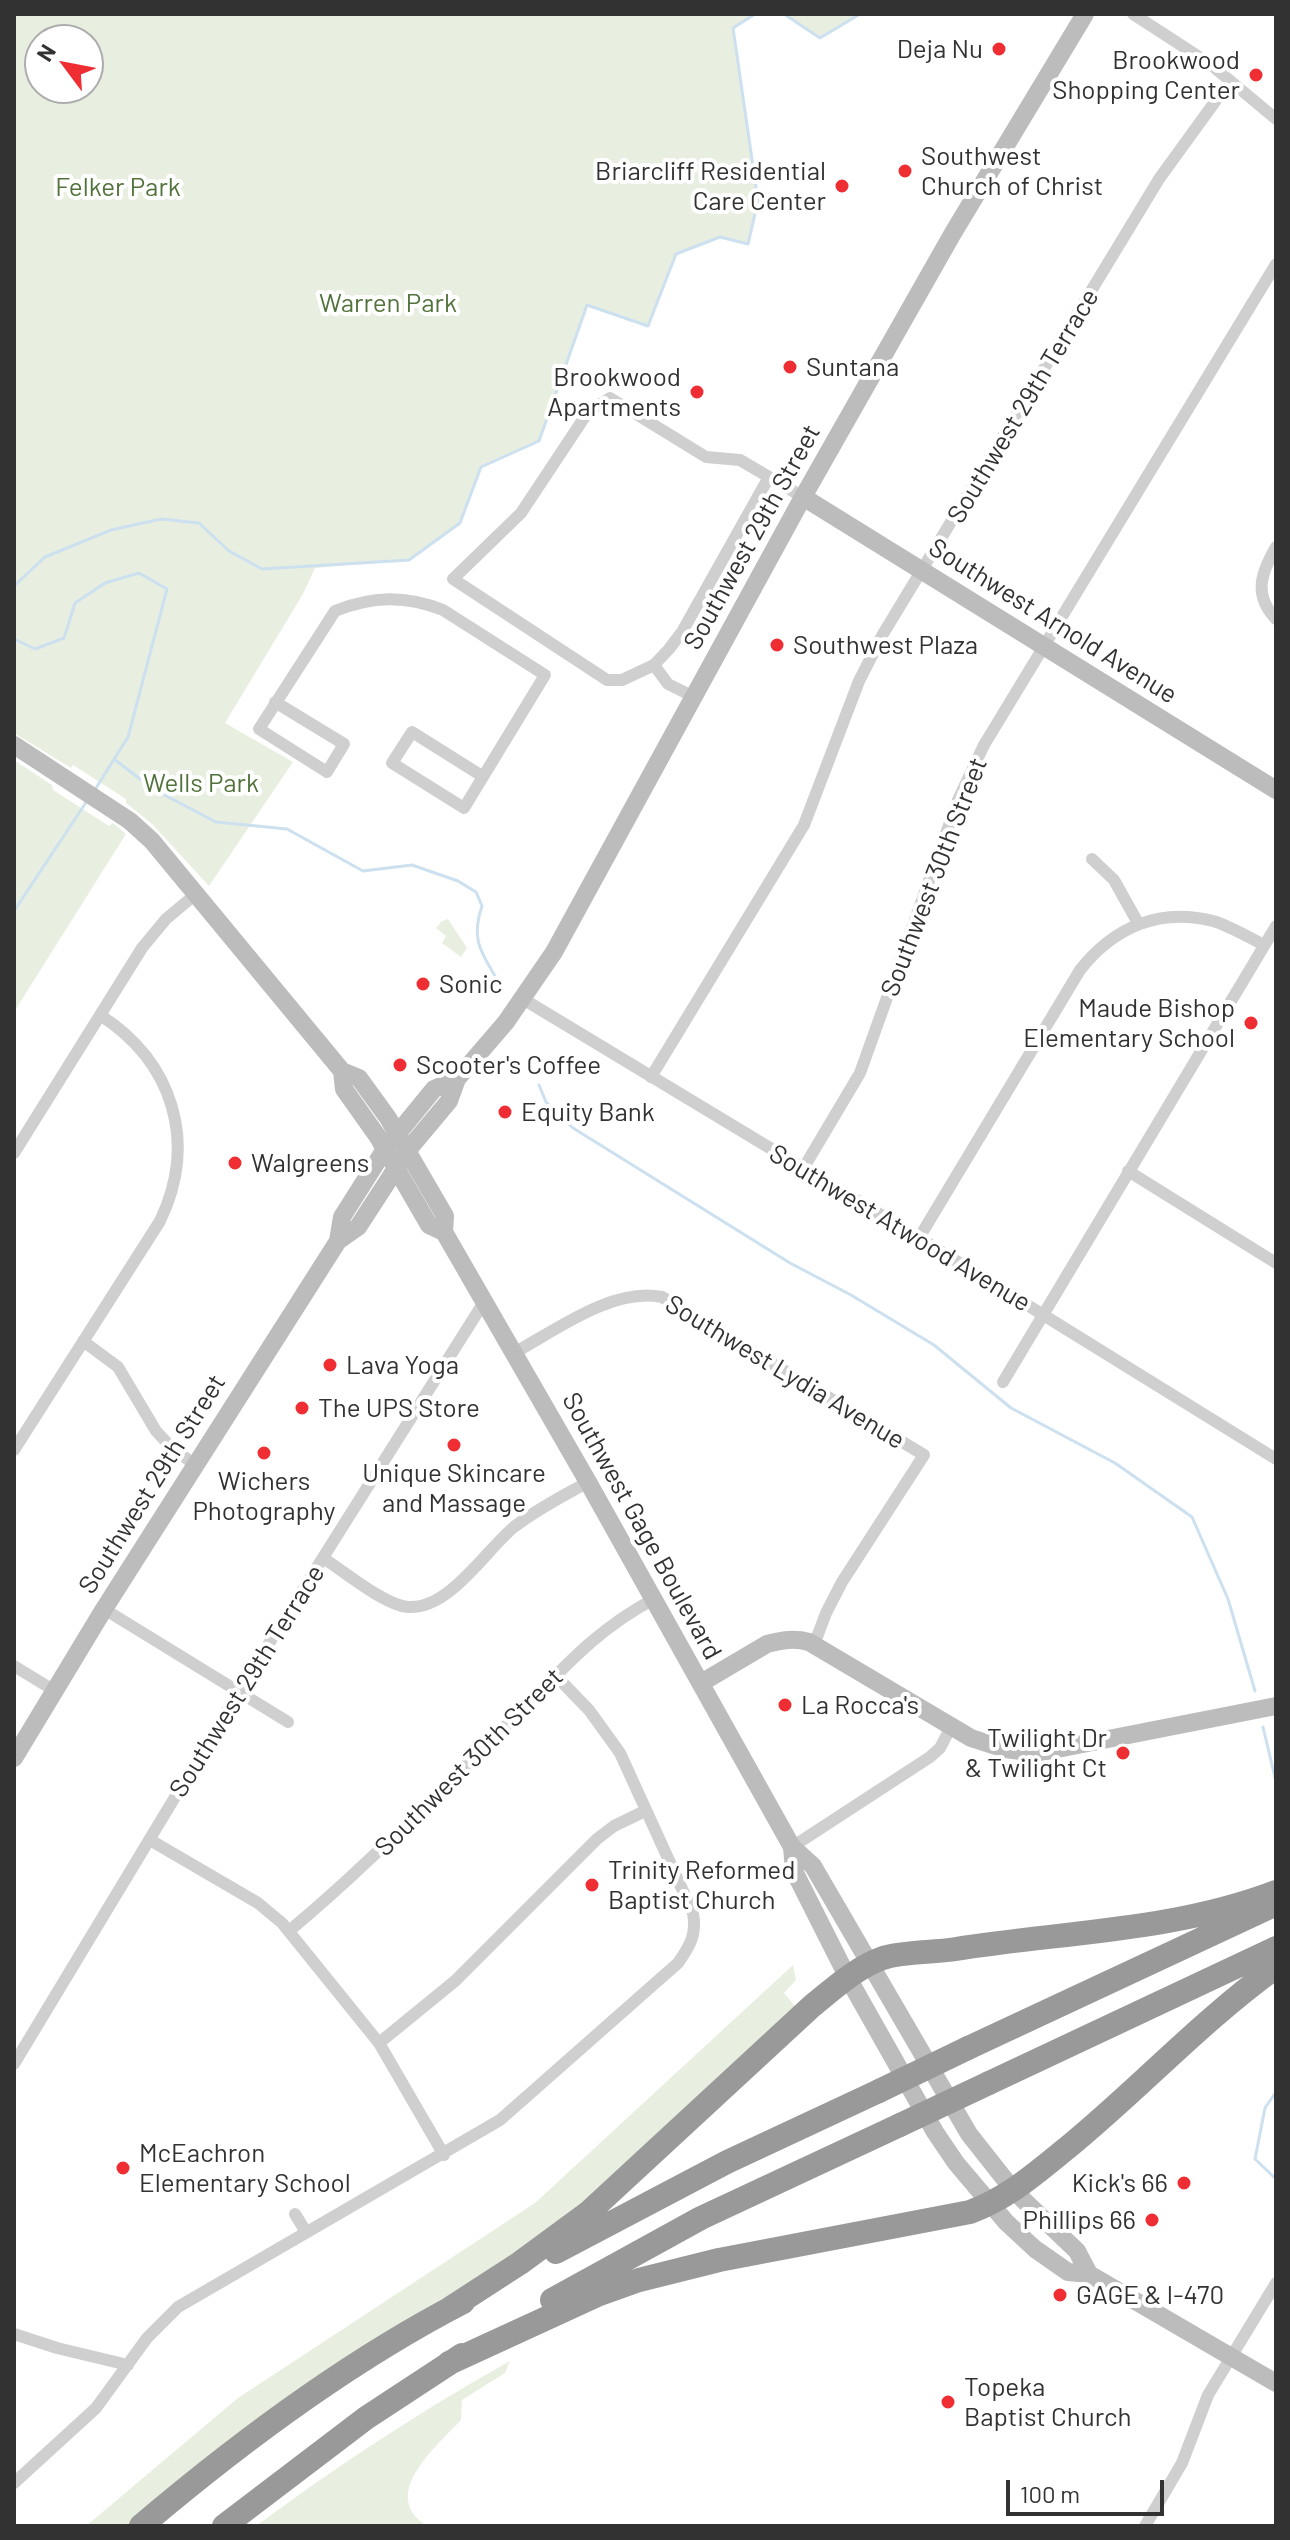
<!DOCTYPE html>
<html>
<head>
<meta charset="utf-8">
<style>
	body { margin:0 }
	#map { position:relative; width:1290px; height:2540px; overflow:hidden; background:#fff; font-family:Barlow,sans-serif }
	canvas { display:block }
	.frame { position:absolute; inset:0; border:16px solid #323232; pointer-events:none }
	.north { position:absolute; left:24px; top:24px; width:80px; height:80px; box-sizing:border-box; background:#fff; border:2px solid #adadad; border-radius:50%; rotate:302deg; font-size:22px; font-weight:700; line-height:32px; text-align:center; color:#323232 }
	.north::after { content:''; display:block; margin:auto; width:28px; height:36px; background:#ef2e33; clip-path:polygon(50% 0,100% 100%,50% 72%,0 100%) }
	.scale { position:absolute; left:1006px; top:2480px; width:158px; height:36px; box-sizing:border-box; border:4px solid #323232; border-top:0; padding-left:10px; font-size:24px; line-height:28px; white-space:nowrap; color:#323232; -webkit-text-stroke:6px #fff; paint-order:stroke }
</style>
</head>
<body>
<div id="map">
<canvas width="1290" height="2540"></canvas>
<div class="frame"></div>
<div class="north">N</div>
<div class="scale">100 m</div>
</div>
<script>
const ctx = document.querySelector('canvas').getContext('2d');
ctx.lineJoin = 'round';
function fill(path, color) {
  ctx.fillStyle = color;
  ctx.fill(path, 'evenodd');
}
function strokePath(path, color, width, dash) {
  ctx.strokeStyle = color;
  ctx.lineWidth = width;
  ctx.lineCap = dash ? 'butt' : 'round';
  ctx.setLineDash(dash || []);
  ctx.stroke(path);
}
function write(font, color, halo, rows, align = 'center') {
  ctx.font = font + ' Barlow,sans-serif';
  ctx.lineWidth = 8;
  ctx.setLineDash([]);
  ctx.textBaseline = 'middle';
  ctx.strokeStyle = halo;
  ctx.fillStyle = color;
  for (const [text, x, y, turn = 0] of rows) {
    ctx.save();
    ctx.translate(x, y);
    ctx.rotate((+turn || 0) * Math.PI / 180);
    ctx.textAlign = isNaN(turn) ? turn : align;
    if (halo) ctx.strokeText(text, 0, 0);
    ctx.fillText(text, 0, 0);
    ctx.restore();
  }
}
const green = new Path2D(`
	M14,14H755L733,28L758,201L748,244L720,237L676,254L648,326L587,305L539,441L481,467L460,523L409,560L315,568L303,594L225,723L293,762L209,886L152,824L126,803V799L73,765L71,768L14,733ZM88,40V88H40V40Z
	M784,14H860L820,38Z
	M14,760L52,785L53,790L109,826L113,823L126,834L14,1012Z
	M448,919L467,948L461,957L442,943L446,936L436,928L442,921Z
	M793,1965L796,1980L784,1993L796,2007L575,2214L130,2526H86L238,2398L535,2203Z
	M510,2361L505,2373L462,2400L461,2420C436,2447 378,2495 427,2526H256C337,2466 422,2410 510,2361Z`);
const stream = new Path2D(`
	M784,14L820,38L860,14
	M14,586L45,557L111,530L161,519L199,523L229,551L262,569L409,560L460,523L481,467L539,441L587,305L648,326L676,254L720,237L748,244L758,201L733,28L755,14
	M14,639L35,649L64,638L75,603L105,583L139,573L167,589L128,737L96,788
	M114,759L153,789L216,822L287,829L363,871L412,865L458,881L476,892L482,906C470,941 482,953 499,983
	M14,911L87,801
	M539,1085L546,1102L573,1128L790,1263L851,1295L934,1345L1011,1408L1115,1463L1192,1517L1228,1599L1255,1691
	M1263,1727L1276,1782
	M1276,2092L1265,2108L1255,2159L1276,2179`);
const street = new Path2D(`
	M1133,14L1210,64L1276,119
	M769,477L682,632L669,649L654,665L622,680H607L453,579L521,513L588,412L610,398L706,457L740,460L803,497
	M1276,547C1261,573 1253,595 1276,619
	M654,665L668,684L694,697
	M275,702L344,744L327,772L259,729L335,611C372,596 405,595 443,610L545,675L464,808L392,763L412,732L482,776
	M1092,859L1114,880L1138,923
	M523,999L919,1238L1276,1459
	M651,1077L804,825L859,681L883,634L1159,179L1230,81
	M14,1153L142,948L166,919L197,893
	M803,1169L860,1073L958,800L984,745L1276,264
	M1128,1171L1276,1263
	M919,1238L1080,970C1113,928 1159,907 1213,921C1230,926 1248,937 1264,945
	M83,1341L118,1367L156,1431L170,1446L195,1465
	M514,1353C556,1330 613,1287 662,1297L924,1455L842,1582L826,1613L814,1645
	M1003,1382L1276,926
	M14,1450L160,1221C198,1142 173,1062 100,1015
	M323,1558C344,1571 384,1605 408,1607C449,1610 485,1551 514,1527C537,1509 563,1496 588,1482
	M104,1609L288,1722
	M14,1666L55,1691
	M150,1840L258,1903L282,1923L379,2043L444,2155
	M792,1847L930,1757L940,1748L951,1727
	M289,1931C369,1865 440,1789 515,1717C561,1671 595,1630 654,1599
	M379,2043L455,1981L597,1839L614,1826L645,1811
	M14,2064L239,1691L484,1302
	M295,2214L306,2232
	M14,2334L57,2348L128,2365
	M14,2483L96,2408L147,2338L178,2307L500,2120L678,1963C690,1946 697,1934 693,1913L620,1753L589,1710L556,1676
	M1145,2526L1182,2463L1208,2395L1276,2283`);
const secondary = new Path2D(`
	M803,497L1276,790
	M14,745L130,821L152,841L342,1071L359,1078L388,1118L445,1216L444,1232L588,1482L792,1847L813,1866L969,2134L1014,2191L1077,2251L1089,2274
	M342,1071L344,1089L378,1137L429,1225L444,1232
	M338,1241L342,1217L385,1149L434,1089L457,1079
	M701,1683L767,1644C782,1640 794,1638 809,1642L971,1738L1005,1749L1037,1753L1276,1706
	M14,1758L104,1609L338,1241L358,1227L408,1150L449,1101L457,1079L506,1022L554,952L803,497L953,233L1085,14
	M792,1847L794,1871L848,1978L935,2132L956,2163L1006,2222L1035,2249L1068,2272L1089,2274L1276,2383`);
const highway = new Path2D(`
	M968,2048L1270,1907
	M989,2083L1276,1948
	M556,2252L727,2162L879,2091
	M552,2300L701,2218L900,2125
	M449,2309L520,2263L588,2213L812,2006C833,1989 857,1967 883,1958C905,1951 933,1953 956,1949C1063,1932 1174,1931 1276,1892
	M449,2363L597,2295L639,2280L719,2260L970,2212C1008,2198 1036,2173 1067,2148C1138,2090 1201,2021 1276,1967
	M141,2526C240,2442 347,2362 463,2302
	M224,2526L366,2418L462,2355`);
const highwayBridge = new Path2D(`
	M879,2091L968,2048
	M900,2125L989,2083`);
const markers = [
	[999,49,8,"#ef2e33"],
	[1256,75,8,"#ef2e33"],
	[905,171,8,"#ef2e33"],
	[842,186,8,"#ef2e33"],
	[790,367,8,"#ef2e33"],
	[697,392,8,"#ef2e33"],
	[777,645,8,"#ef2e33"],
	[423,984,8,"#ef2e33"],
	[1251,1023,8,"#ef2e33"],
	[400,1065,8,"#ef2e33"],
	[505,1112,8,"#ef2e33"],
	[235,1163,8,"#ef2e33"],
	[330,1365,8,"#ef2e33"],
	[302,1408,8,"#ef2e33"],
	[454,1445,8,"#ef2e33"],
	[264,1453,8,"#ef2e33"],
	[785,1705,8,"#ef2e33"],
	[1123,1753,8,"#ef2e33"],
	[592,1885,8,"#ef2e33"],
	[123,2168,8,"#ef2e33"],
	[1184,2183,8,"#ef2e33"],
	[1152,2220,8,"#ef2e33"],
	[1060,2295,8,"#ef2e33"],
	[948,2402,8,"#ef2e33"]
];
const poiNames = [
	["Deja Nu",983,49,"right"],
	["Brookwood",1240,60,"right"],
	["Shopping Center",1240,90,"right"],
	["Southwest",921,156],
	["Church of Christ",921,186],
	["Briarcliff Residential",826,171,"right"],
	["Care Center",826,201,"right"],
	["Suntana",806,367],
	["Brookwood",681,377,"right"],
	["Apartments",681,407,"right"],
	["Southwest Plaza",793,645],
	["Sonic",439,984],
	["Maude Bishop",1235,1008,"right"],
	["Elementary School",1235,1038,"right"],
	["Scooter's Coffee",416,1065],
	["Equity Bank",521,1112],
	["Walgreens",251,1163],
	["Lava Yoga",346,1365],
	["The UPS Store",318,1408],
	["Unique Skincare",454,1473,"center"],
	["and Massage",454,1503,"center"],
	["Wichers",264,1481,"center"],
	["Photography",264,1511,"center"],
	["La Rocca's",801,1705],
	["Twilight Dr",1107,1738,"right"],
	["& Twilight Ct",1107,1768,"right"],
	["Trinity Reformed",608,1870],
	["Baptist Church",608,1900],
	["McEachron",139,2153],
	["Elementary School",139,2183],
	["Kick's 66",1168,2183,"right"],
	["Phillips 66",1136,2220,"right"],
	["GAGE & I-470",1076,2295],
	["Topeka",964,2387],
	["Baptist Church",964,2417]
];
const parkNames = [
	["Felker Park",118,187],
	["Warren Park",388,303],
	["Wells Park",201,783]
];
const streetNames = [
	["Southwest 29th Terrace",1023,406,-59],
	["Southwest 29th Street",752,537,-61],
	["Southwest Arnold Avenue",1053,621,32],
	["Southwest 30th Street",934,877,-69],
	["Southwest Atwood Avenue",900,1228,31],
	["Southwest Lydia Avenue",785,1372,31],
	["Southwest 29th Street",152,1484,-58],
	["Southwest Gage Boulevard",642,1526,61],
	["Southwest 29th Terrace",247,1681,-58],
	["Southwest 30th Street",469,1762,-45]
];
fill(green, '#e8efe0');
strokePath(stream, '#cce0ef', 3);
strokePath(street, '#cfcfcf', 12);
strokePath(secondary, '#bcbcbc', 18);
strokePath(highway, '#999', 24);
strokePath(highwayBridge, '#999', 24);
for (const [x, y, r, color] of markers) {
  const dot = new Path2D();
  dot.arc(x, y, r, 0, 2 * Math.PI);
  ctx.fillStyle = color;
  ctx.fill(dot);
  strokePath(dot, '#fff', 3);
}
write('26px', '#323232', '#fff', poiNames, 'left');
write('26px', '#52723c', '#fff', parkNames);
write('26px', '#323232', '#fff', streetNames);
</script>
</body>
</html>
